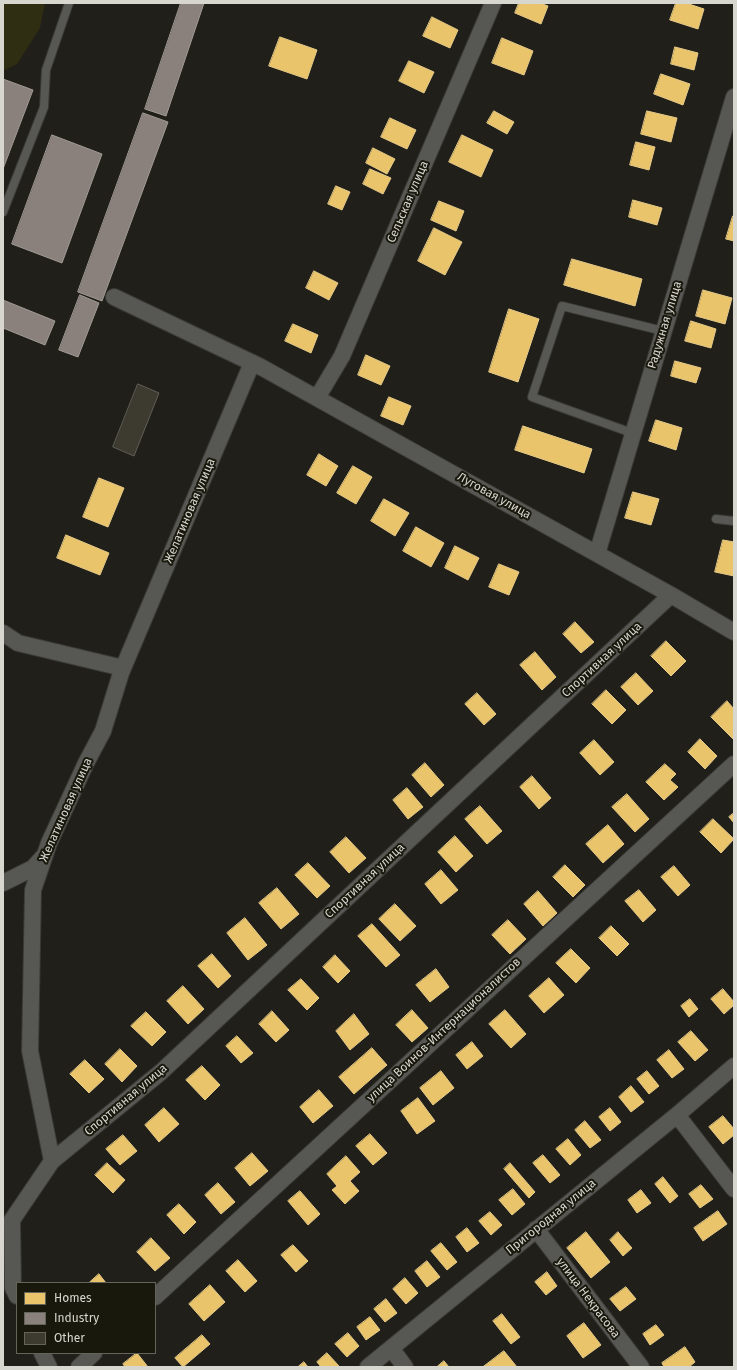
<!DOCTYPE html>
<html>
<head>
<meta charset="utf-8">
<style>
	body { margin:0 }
	#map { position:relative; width:737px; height:1370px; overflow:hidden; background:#201f19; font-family:"Fira Sans",sans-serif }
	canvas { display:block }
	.frame { position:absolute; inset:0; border:4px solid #d7d6cf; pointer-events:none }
	.legend { position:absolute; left:16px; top:1282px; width:140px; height:72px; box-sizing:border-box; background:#19180d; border:1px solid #65645b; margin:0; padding:5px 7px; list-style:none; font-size:12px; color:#d7d6cf }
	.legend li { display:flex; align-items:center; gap:8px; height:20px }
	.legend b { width:20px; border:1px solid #65645b }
</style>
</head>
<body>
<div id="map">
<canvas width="737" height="1370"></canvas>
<div class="frame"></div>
<ul class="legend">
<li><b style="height:11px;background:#e9c46a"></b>Homes</li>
<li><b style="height:11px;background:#8a817c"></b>Industry</li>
<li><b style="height:11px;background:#3d3b2f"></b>Other</li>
</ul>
</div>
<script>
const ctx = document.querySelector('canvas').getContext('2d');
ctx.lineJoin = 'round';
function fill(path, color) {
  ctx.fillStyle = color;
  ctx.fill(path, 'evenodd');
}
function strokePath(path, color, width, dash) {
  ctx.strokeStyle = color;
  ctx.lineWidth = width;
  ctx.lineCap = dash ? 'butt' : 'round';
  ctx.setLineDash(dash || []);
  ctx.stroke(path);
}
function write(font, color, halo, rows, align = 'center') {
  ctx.font = font + ' "Fira Sans",sans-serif';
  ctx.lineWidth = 4;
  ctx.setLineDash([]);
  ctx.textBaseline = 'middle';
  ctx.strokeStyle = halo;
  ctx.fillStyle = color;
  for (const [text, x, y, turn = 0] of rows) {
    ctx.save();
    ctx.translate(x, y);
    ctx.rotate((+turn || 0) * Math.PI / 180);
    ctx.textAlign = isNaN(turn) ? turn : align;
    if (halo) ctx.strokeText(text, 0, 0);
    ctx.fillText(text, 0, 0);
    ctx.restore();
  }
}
const green = new Path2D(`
	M3,3H45L40,28L17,64L3,71Z`);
const homes = new Path2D(`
	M519,3H540L548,6L541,24L515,13Z
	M676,3H686L704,9L698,29L670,20Z
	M432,17L458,30L450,48L423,36Z
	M280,37L317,50L307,79L269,66Z
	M502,38L533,51L524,75L492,63Z
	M675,47L698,53L694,70L671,64Z
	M409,61L434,72L424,93L399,81Z
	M661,74L690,84L683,105L654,94Z
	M494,111L514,122L507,134L487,123Z
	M647,111L677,118L671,142L641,134Z
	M390,118L416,130L407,149L381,137Z
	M462,135L493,150L481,177L449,162Z
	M636,142L655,147L649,170L630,165Z
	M373,148L395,159L387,174L366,163Z
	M370,169L391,178L383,194L363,184Z
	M336,186L350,192L342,210L328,204Z
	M633,200L662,208L657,225L629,217Z
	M439,201L464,211L456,231L431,220Z
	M733,216H734V241L726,239Z
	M434,228L462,242L445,275L418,261Z
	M572,259L642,279L635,306L564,285Z
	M314,271L338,283L329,300L306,288Z
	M703,290L732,298L725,324L696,316Z
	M509,309L539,319L518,382L489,372Z
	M691,321L716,329L711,348L685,341Z
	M293,324L318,335L311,353L285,341Z
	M366,355L390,366L381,385L358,375Z
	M675,361L701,368L696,383L671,376Z
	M389,397L411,406L403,425L381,416Z
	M656,420L682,428L676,450L649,441Z
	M523,426L592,449L584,473L515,450Z
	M319,454L338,466L326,486L307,475Z
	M353,466L372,477L356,504L337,493Z
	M99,478L124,488L108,527L83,517Z
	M633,492L659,499L651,525L625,518Z
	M384,499L409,513L395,536L371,521Z
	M416,527L444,543L431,567L403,551Z
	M66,535L109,553L100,575L57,558Z
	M723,540L734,542V576L715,572Z
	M455,546L479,558L468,580L445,568Z
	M499,564L519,572L509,595L489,587Z
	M575,622L594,642L581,653L563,634Z
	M666,641L686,661L671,676L651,656Z
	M535,652L556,677L542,690L520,665Z
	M636,673L653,691L638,705L621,687Z
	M606,690L626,710L612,724L592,704Z
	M477,693L496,714L484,725L465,704Z
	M727,701L734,709L733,739L711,717Z
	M700,739L717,756L705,769L688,752Z
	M594,740L614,762L600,775L580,753Z
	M425,763L444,785L431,797L412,775Z
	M665,764L676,774L670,780L678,787L664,800L646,782Z
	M532,776L551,798L539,809L520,787Z
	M407,788L423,807L408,819L393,800Z
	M627,794L649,819L635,832L612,807Z
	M480,806L502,831L487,844L465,819Z
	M734,813V823L729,817Z
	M713,819L734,839L721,853L700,832Z
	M608,825L624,844L603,863L586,844Z
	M455,836L473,856L456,872L438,852Z
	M346,837L366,858L349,873L330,852Z
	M308,863L330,886L317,898L295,875Z
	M565,865L585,885L573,897L553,877Z
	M674,866L690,885L678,896L661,877Z
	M441,870L458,890L441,904L425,884Z
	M277,888L299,914L281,929L259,903Z
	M639,890L656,910L643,922L625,901Z
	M538,891L557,913L543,926L524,904Z
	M395,904L416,926L400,941L379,919Z
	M245,918L267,945L248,960L227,933Z
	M508,920L526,939L510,954L492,935Z
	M372,924L400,955L386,967L358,936Z
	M611,926L629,944L617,956L599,938Z
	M571,949L590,968L576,983L556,963Z
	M212,954L231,976L218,988L198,966Z
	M335,955L350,971L338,983L323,967Z
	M436,969L449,987L430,1002L416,985Z
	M549,978L564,995L544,1013L529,996Z
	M301,979L319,998L307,1010L288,990Z
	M183,986L204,1009L188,1024L167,1001Z
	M723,989L734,1002V1005L724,1014L711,999Z
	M690,999L698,1009L689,1017L681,1006Z
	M412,1010L428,1028L412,1042L396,1025Z
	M505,1010L526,1034L511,1048L489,1024Z
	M272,1011L289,1030L276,1042L259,1024Z
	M146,1012L166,1032L152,1046L131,1026Z
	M354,1014L369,1034L350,1050L336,1031Z
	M691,1031L708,1050L695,1061L678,1042Z
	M237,1036L253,1053L241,1063L226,1046Z
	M472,1042L483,1056L467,1069L456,1055Z
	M372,1048L387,1065L354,1094L339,1077Z
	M120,1049L137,1066L122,1082L105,1064Z
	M669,1050L684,1069L672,1078L657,1060Z
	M85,1060L104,1079L89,1093L70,1074Z
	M202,1066L220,1085L205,1100L186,1080Z
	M441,1071L454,1088L433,1105L420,1088Z
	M647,1071L659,1086L649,1094L637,1079Z
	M631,1086L644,1102L631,1112L619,1097Z
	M319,1090L333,1106L313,1123L300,1107Z
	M418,1098L435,1121L417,1134L401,1111Z
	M164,1108L179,1124L159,1142L145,1125Z
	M610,1108L621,1122L610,1131L599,1117Z
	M723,1116L734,1129V1135L723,1144L709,1127Z
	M585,1121L601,1140L590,1148L575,1130Z
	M370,1134L387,1153L373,1165L356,1146Z
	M123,1135L137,1151L120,1165L106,1149Z
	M568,1139L581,1155L570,1165L556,1149Z
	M252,1153L268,1171L250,1186L235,1168Z
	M543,1155L560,1175L550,1183L533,1163Z
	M346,1156L360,1172L350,1181L359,1191L345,1204L332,1190L337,1186L327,1174Z
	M107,1163L125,1180L113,1193L95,1175Z
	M510,1163L535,1192L529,1198L504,1169Z
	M663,1177L678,1196L670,1203L655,1184Z
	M218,1183L235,1202L221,1214L205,1195Z
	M701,1185L713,1199L700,1208L689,1194Z
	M513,1189L525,1204L512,1215L499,1200Z
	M641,1190L651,1203L637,1213L628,1200Z
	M300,1191L320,1214L308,1225L288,1201Z
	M179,1204L196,1222L184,1234L167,1215Z
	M718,1211L727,1224L703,1241L694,1228Z
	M490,1212L502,1225L491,1235L479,1221Z
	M467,1228L479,1243L467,1252L456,1237Z
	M586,1232L610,1262L591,1278L567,1248Z
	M618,1232L632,1248L623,1256L610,1240Z
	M151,1238L170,1258L155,1271L137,1252Z
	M441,1243L457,1262L447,1270L431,1251Z
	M293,1245L308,1261L296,1272L281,1255Z
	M238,1260L257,1281L245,1292L226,1271Z
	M427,1261L440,1277L427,1287L415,1271Z
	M547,1272L557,1286L546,1295L535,1282Z
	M99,1274L106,1283H89Z
	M405,1278L418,1293L406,1304L393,1289Z
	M210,1285L225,1302L204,1321L189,1304Z
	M626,1287L636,1299L620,1311L610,1299Z
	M386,1299L397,1313L385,1322L374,1309Z
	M502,1314L520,1337L511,1344L493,1321Z
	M370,1317L380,1330L366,1340L357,1327Z
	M584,1323L601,1345L583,1358L567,1336Z
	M656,1325L664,1335L650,1345L643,1334Z
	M348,1333L359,1346L347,1357L335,1344Z
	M202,1335L210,1344L183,1367L175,1358Z
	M685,1347L695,1362L689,1367H664L662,1363Z
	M504,1351L517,1367H483Z
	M137,1353L148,1367H125L123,1364Z
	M327,1353L339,1366L338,1367H321L317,1362Z
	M444,1361L449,1367H437Z
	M304,1362L308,1367H298Z`);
const industry = new Path2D(`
	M181,3H204L166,116L145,109Z
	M3,79L33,90L3,169Z
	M143,113L168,122L102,301L78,292Z
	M52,135L102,154L62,263L12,244Z
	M80,295L99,303L78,357L59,350Z
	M3,300L55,321L45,345L3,328Z`);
const building = new Path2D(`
	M138,384L159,393L134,456L113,447Z`);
const lane = new Path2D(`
	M3,212L44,107L46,70L69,3
	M632,433L532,397L562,306L663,331
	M716,519L734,521`);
const street = new Path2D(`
	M114,297L261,367L671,595L734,632
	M317,398L342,356L493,3
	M597,554L734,97
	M3,633L18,643L123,668
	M3,883L33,868L43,857
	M677,1115L734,1189
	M52,1161L161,1072L671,595
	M536,1229L641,1367
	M17,1296L13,1288L12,1220L52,1161L30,1051L33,890L49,843L86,763L103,731L121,673L252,363
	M155,1297L734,764
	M391,1348L405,1367
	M42,1353L49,1367
	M79,1367L94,1353
	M368,1367L677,1115L734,1066`);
const streetNames = [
	["Сельская улица",408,202,-67],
	["Радужная улица",665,325,-73],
	["Луговая улица",494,496,29],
	["Желатиновая улица",190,511,-67],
	["Спортивная улица",602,660,-43],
	["Желатиновая улица",66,810,-66],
	["Спортивная улица",365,881,-43],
	["улица Воинов-Интернационалистов",444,1030,-43],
	["Спортивная улица",126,1100,-40],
	["Пригородная улица",551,1217,-39],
	["улица Некрасова",588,1298,53]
];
fill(green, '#302e12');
fill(homes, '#e9c46a');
strokePath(homes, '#e4c988', 1);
fill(industry, '#8a817c');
strokePath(industry, '#a19a95', 1);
fill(building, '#3d3b2f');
strokePath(building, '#5f5f59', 1);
strokePath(lane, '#3a3a35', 10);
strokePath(street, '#3a3a35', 18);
strokePath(lane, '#575753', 8);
strokePath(street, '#575753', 16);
write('12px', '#d7d6cf', '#19180d', streetNames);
</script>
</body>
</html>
